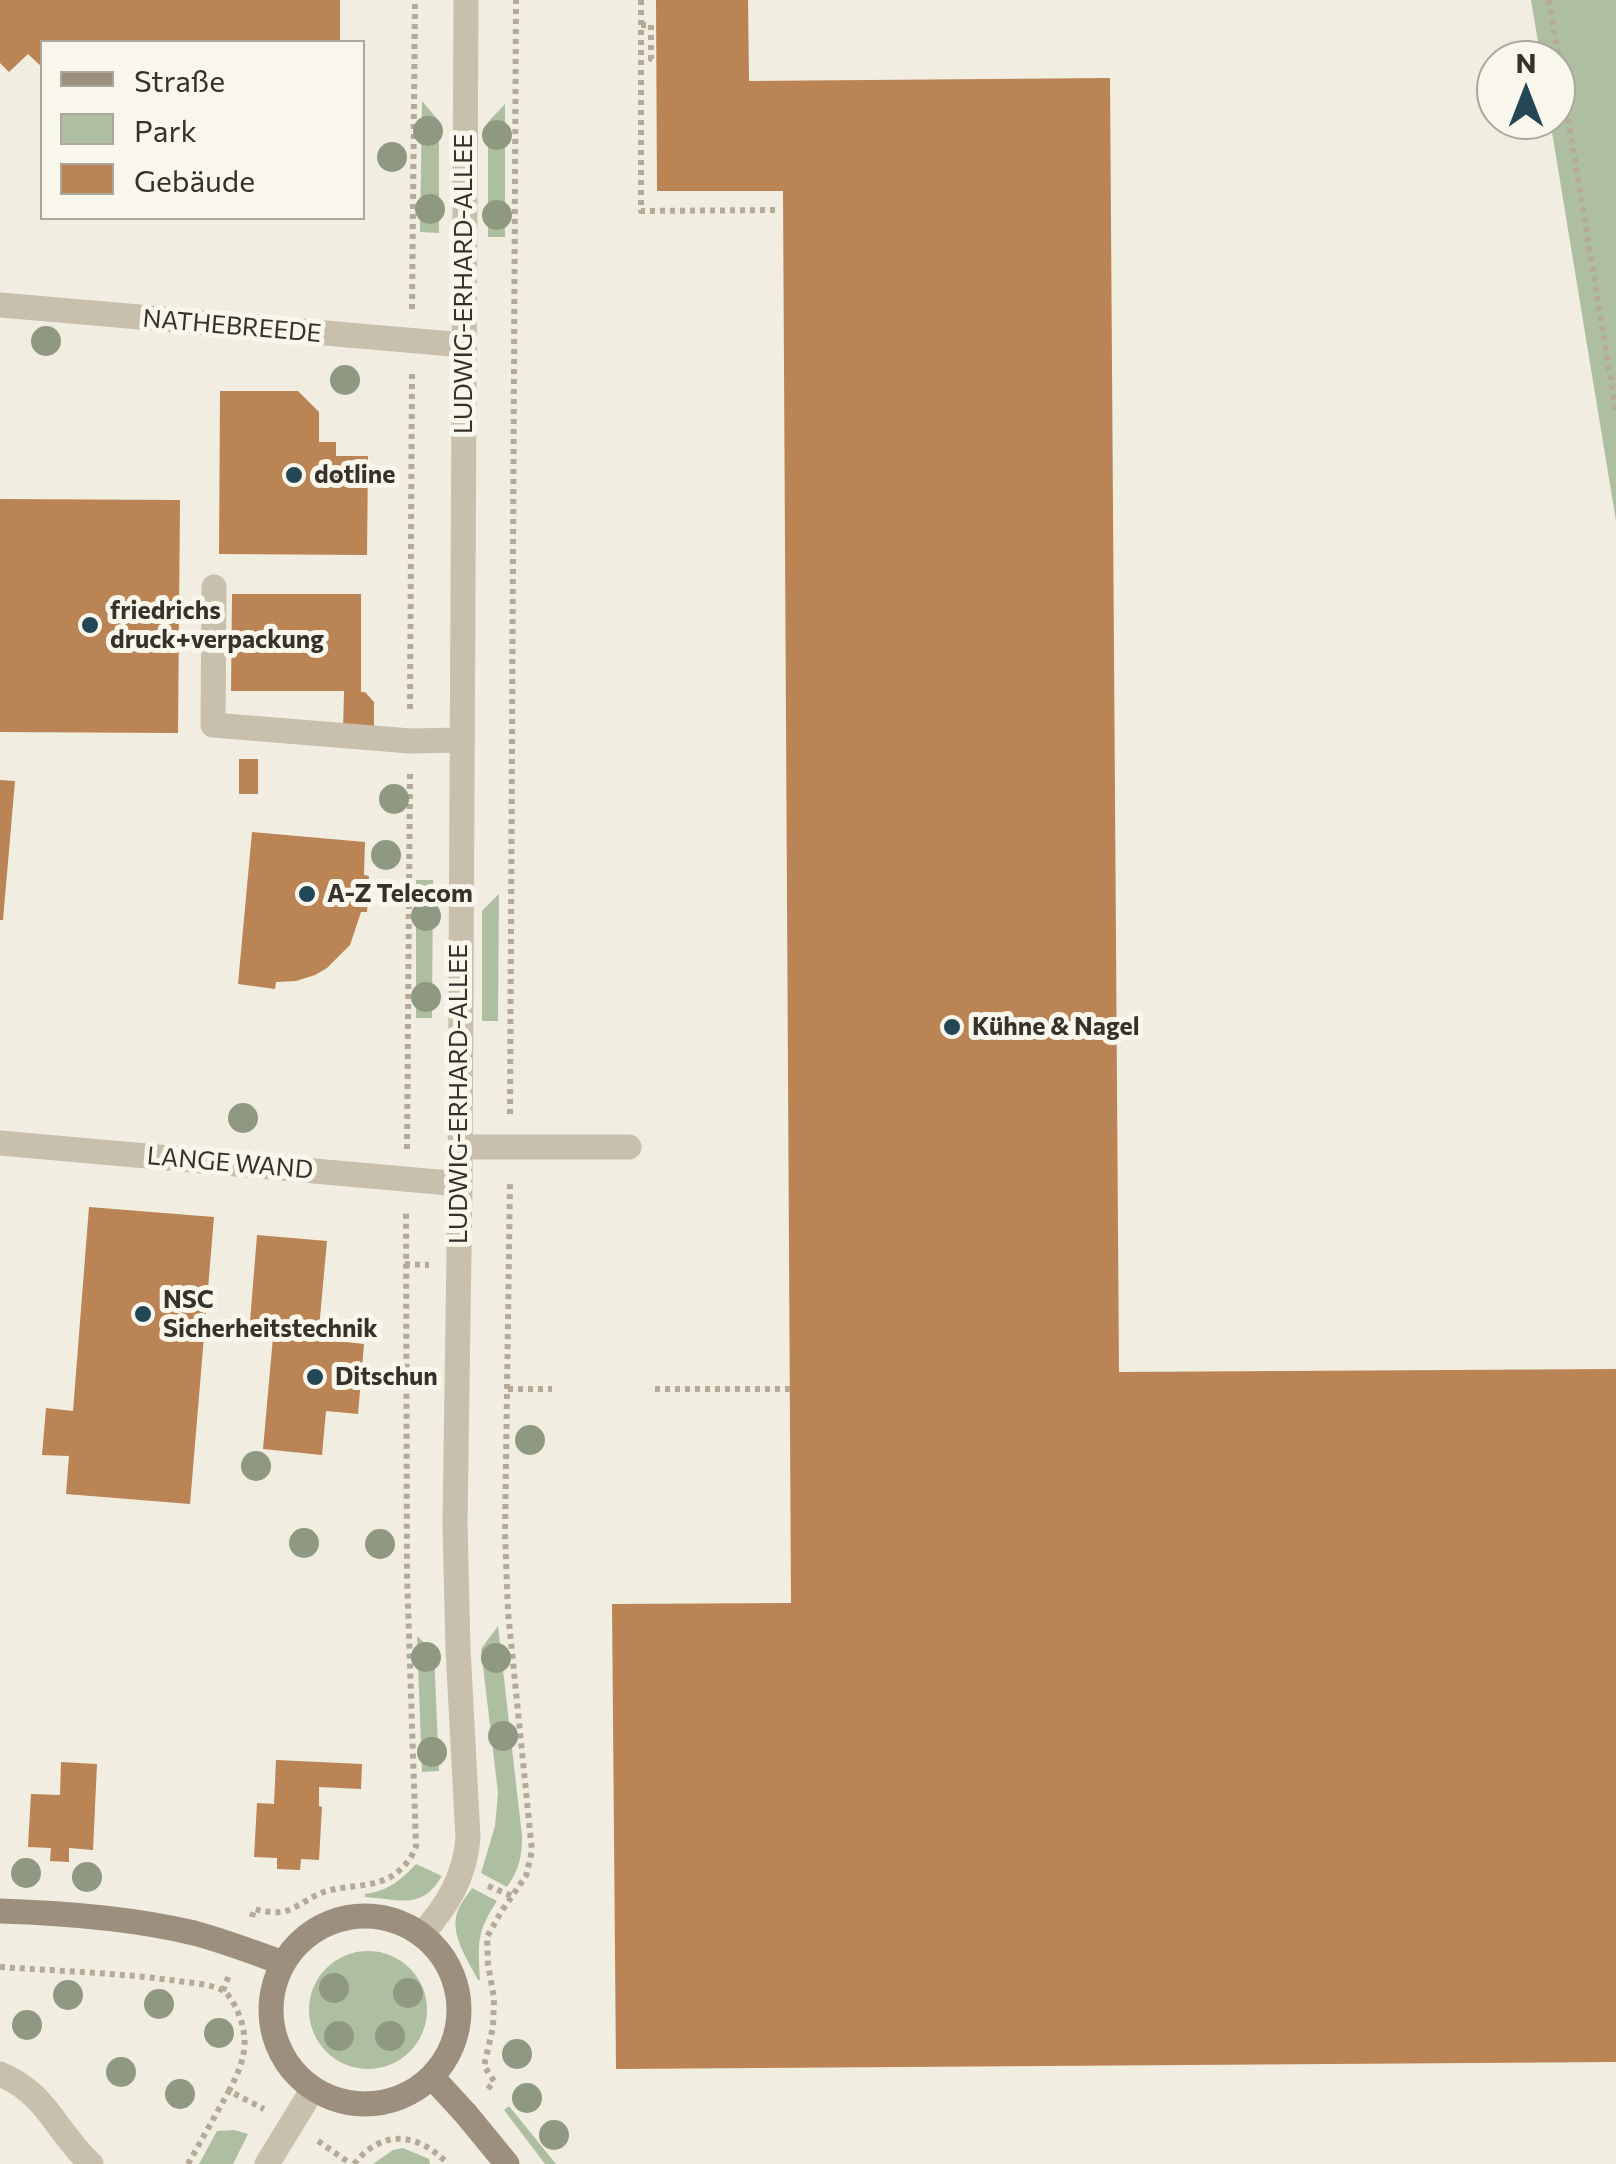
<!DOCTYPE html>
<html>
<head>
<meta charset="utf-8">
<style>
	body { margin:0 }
	#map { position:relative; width:1616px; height:2164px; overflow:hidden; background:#f1ede0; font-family:Commissioner,sans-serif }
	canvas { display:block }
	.legend { position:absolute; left:40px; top:40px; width:325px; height:180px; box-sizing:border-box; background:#f9f6ec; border:2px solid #aba79f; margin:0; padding:12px 18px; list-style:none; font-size:30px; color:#37312b }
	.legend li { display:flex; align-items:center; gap:20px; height:50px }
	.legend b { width:50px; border:2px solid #aba79f }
	.north { position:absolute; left:1476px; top:40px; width:100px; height:100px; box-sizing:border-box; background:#f9f6ec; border:2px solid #aba79f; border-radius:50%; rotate:0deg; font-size:28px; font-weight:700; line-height:40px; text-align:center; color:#37312b }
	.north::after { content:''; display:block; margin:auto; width:35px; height:45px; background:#244755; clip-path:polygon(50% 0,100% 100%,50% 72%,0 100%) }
</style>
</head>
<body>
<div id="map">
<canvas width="1616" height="2164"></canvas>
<ul class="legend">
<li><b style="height:12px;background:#9c8f7e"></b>Straße</li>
<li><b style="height:28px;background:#aebfa1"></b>Park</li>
<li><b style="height:28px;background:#ba8455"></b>Gebäude</li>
</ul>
<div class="north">N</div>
</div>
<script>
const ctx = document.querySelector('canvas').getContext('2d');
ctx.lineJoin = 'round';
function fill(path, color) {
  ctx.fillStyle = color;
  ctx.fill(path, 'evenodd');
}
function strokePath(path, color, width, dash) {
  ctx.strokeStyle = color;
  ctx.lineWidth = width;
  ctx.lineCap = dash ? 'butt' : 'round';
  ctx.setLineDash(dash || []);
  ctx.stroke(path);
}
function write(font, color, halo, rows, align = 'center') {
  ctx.font = font + ' Commissioner,sans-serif';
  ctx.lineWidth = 10;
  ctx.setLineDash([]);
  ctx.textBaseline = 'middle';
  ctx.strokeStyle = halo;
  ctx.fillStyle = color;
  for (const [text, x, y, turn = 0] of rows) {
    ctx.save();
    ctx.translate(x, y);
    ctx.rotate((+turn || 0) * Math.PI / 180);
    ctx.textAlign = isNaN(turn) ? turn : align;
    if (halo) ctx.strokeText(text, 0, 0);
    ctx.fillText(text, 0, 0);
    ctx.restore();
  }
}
const green = new Path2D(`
	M1531,0H1616V521L1550,120H1556V60H1541Z
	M422,101L439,121V233L420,232Z
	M505,104V237H488V122Z
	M416,880H433L432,1018H416Z
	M499,894L498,1021H482V911Z
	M498,1626L522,1836C522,1857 519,1870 507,1887L481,1873L495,1826L498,1793L481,1649Z
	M417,1636L434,1652L439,1771L422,1772Z
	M416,1864L442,1876C421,1911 400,1899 365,1897V1894C388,1891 401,1880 416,1864Z
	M472,1888L497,1901C476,1933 478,1943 480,1980H478C469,1962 452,1938 456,1917C458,1906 466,1897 472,1888Z
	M309 2010a59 59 0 1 1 118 0a59 59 0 1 1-118 0Z
	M509,2106L556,2164H545L504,2110Z
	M234,2130L248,2134L233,2164H199L217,2131Z
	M403,2148L429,2159L430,2164H373L393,2150Z`);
const building = new Path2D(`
	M0,0H340V42H42V67L28,54L9,72L0,63Z
	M656,0H748L749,81L1110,78L1119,1372L1616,1369V2062L616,2069L612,1604L791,1603L783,191H657Z
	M220,391H298L319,412V442H336V456H368L367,555L219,554Z
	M0,499L180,500L178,733L0,732Z
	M232,594H361V692H365L374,702V731H343L344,691H231Z
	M239,759H258V794H239Z
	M0,780L15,781L3,920H0Z
	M252,832L365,842L364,875L369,876L367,912H361L350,945L327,968L315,975L296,981L276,982L275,989L238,984Z
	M89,1207L214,1217L190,1504L66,1494L69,1456L42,1455L46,1408L73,1411Z
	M257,1235L327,1241L318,1339L364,1344L358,1414L326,1411L322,1455L263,1449L273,1337L249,1334Z
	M276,1760L362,1764L361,1789L319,1787V1806L322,1807L319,1860L301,1859L300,1870L277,1869V1858L254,1857L257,1803L274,1804Z
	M61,1762L97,1764L93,1850L69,1848V1862L50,1861L51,1848L28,1847L31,1794L60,1795Z`);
const path = new Path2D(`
	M641,0V211L780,210
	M1549,0L1616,412
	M641,25H651V59H657
	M412,309L415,0
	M410,709L412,371
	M510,1114L516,0
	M407,1149L410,771
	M405,1264L429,1265
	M508,1389H552
	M655,1389H790
	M488,1886L512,1896
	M252,1917L254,1909C264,1911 275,1914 286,1911C298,1907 309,1898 321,1893C344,1884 371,1889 392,1876C402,1870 413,1857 416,1846L407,1575L406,1211
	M0,1967C59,1971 120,1973 178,1981C192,1983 212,1984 224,1991C230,1996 234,2004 237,2010C251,2042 244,2062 229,2091L264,2109
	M223,1991L229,1975
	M488,2089L494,2081L484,2066L493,2027L494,1998L488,1964L487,1937L501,1912L526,1876L532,1851L508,1612L505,1533L510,1181
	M318,2141L351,2164
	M188,2164L229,2091
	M354,2164C383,2128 418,2133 448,2164`);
const lane = new Path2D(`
	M214,587L213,725L410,741L462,740
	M460,1147H629
	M0,2074C47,2093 56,2132 91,2164`);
const street = new Path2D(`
	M0,305L464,345
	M0,1143L460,1184
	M422,1934C447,1906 465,1877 468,1838L458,1649L455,1523L460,1184L466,0
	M267,2164L313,2089`);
const secondary = new Path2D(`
	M0,1911C65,1913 131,1918 194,1933C224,1941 253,1952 283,1963
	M271 2010a94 94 0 1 1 188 0a94 94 0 1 1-188 0Z
	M432,2077L466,2114L507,2164`);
const trees = [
	[428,131],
	[497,135],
	[392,157],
	[430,209],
	[497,215],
	[46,341],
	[345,380],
	[394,799],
	[386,855],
	[426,916],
	[426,997],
	[243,1118],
	[530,1440],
	[256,1466],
	[304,1543],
	[380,1544],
	[426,1657],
	[496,1658],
	[503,1736],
	[432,1752],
	[26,1873],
	[87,1877],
	[334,1988],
	[408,1993],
	[68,1995],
	[159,2004],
	[27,2025],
	[219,2033],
	[339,2036],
	[390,2036],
	[517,2054],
	[121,2072],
	[180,2094],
	[527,2098],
	[554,2135]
];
const markers = [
	[294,475,10,"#244755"],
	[90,625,10,"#244755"],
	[307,894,10,"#244755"],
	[952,1027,10,"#244755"],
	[143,1314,10,"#244755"],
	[315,1377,10,"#244755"]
];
const streetNames = [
	["LUDWIG-ERHARD-ALLEE",464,284,-90],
	["NATHEBREEDE",232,326,5],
	["LUDWIG-ERHARD-ALLEE",459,1094,-90],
	["LANGE WAND",230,1163,5]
];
const poiNames = [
	["dotline",314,475],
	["friedrichs",110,611],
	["druck+verpackung",110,640],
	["A-Z Telecom",327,894],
	["Kühne & Nagel",972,1027],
	["NSC",163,1300],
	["Sicherheitstechnik",163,1329],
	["Ditschun",335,1377]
];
fill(green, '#aebfa1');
fill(building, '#ba8455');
strokePath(path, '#b4aa97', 6, [5, 5]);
strokePath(lane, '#c8bfad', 25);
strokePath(street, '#c8bfad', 25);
strokePath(secondary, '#9c8f7e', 25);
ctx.fillStyle = '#8f9880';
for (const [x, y] of trees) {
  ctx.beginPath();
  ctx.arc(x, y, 15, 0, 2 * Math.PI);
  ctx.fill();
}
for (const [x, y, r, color] of markers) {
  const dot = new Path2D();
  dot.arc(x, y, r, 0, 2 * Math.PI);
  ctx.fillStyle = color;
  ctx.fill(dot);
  strokePath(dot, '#f9f6ec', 4);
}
write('25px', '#37312b', '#f9f6ec', streetNames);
write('bold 25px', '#37312b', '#f9f6ec', poiNames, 'left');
</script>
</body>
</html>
